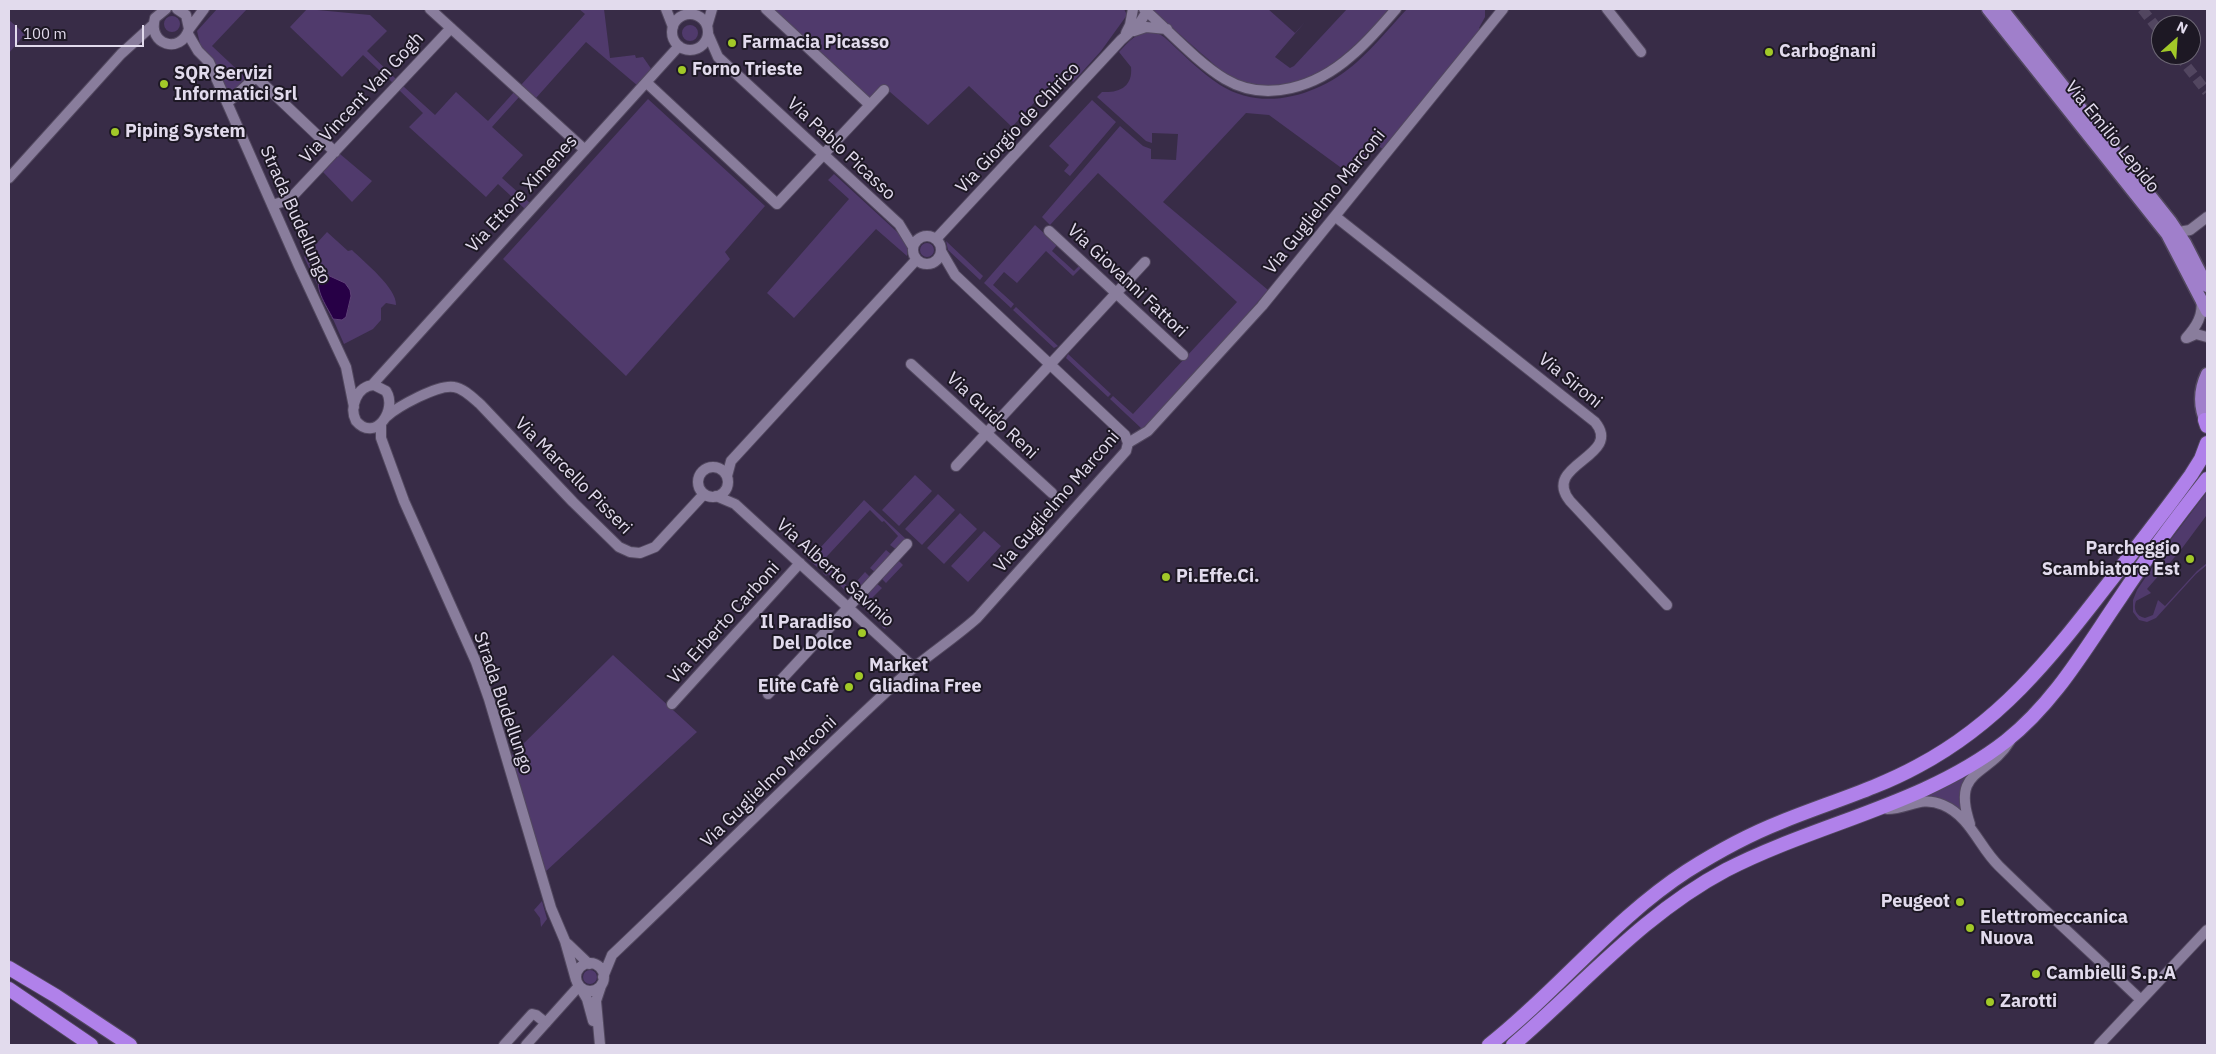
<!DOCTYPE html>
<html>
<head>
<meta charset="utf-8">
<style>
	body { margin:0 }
	#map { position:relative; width:2216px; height:1054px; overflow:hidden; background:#382c47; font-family:"IBM Plex Sans",sans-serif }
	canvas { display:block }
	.frame { position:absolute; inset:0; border:10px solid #e2dbed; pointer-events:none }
	.north { position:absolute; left:2151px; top:15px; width:50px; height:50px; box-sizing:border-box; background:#1d1824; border:1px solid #6c6674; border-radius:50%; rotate:26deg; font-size:14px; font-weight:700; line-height:20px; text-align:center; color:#e2dbed }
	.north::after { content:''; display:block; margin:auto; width:18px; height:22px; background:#a2c928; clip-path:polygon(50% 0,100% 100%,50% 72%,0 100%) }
	.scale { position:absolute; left:15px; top:25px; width:129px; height:22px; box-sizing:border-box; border:2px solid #e2dbed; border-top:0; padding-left:6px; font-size:15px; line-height:18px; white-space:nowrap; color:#e2dbed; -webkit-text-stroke:4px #1d1824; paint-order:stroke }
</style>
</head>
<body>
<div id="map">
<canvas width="2216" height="1054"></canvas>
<div class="frame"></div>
<div class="north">N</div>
<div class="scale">100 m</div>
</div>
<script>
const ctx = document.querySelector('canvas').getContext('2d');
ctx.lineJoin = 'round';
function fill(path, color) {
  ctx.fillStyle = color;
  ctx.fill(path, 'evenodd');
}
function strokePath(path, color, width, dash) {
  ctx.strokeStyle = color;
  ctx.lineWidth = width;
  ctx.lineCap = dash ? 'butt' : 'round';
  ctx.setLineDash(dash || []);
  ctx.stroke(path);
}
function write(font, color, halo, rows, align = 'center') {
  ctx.font = font + ' "IBM Plex Sans",sans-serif';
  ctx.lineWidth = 4;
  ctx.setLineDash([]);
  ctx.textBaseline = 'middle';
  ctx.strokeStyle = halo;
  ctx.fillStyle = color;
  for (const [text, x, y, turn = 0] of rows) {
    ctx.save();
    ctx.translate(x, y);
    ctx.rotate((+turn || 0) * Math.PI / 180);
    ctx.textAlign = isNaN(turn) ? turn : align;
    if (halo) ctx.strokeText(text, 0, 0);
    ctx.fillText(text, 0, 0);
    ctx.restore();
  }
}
const green = new Path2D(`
	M217,9H247L212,46L246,78L229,94L212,59L201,48L197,31Z
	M307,9L370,15L387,31L367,51L396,79L393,83L363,55L342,77L290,27Z
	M579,9H604L610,58L635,55L636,58L643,57L652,70L638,86L586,42L536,98L521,85L585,14Z
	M773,9H1124L1127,15L1101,51L1073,82L1063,71L1012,127L969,86L928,125L882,85L870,99Z
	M1151,9H1268L1295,33L1305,22L1275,57L1290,68L1294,66L1347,9H1390C1350,53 1294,112 1229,76C1219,70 1211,61 1202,54C1185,39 1168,24 1151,9Z
	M1407,9H1485V17L1479,28L1481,30L1417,110C1404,121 1396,137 1385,151L1376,144L1351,175L1269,115L1246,113L1163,202L1268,290L1154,421L1142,429L1110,399L1113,396L1133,414L1237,302L1098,173L1050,225L1042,217L1120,126L1143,146L1151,149V159L1176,160L1178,134L1152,133V143L1146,141L1097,97L1102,92C1119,93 1133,87 1131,67L1119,52C1132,38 1145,24 1164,37C1182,53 1200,72 1220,85C1264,113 1320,95 1357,62C1375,46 1390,27 1407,9Z
	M164 24a8 8 0 1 1 16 0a8 8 0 1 1-16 0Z
	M9,20L25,34L9,53Z
	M682 33a8 8 0 1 1 16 0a8 8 0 1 1-16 0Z
	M403,86L435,115L456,92L488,121L515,91L520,96L492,127L523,155L502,178L530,203L525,209L498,184L486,197L409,127L423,113L399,90Z
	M648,99L765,206L725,252L730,259L626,376L503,259Z
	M1092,100L1116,122L1070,176L1064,171L1069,165L1049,146Z
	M340,154L372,181L352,202L323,172Z
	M834,174L908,242L907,256L876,229L794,318L767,293L849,199L828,180Z
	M1035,225L1057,245L1052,251L1074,271L1079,266L1081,268L1073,276L1046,251L1017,283L1004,272L993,285L1014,304L1011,308L984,283Z
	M327,232L348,251L352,250C364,262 397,288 396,305L386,303L381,308V320L373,329L344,344L333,319L338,320L348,311L351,296L318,277L317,284L304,257Z
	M946,241L983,276L980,280L948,250Z
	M920 250a7 7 0 1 1 14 0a7 7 0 1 1-14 0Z
	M1016,307L1058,346L1054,348L1013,310Z
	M1068,354L1111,394L1108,397L1066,358Z
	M915,475L932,491L899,526L882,510Z
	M2207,492L2206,516L2180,551L2147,589L2151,593L2136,601C2133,609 2136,616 2145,618L2153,615L2158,600L2165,606L2197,571L2207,563V565L2196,574L2156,618L2147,622L2139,620L2133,612V600L2137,590L2169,542Z
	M938,494L955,510L922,545L905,529Z
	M864,500L907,540L897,550L890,545L898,536L884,521L882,522L870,510L817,567L809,560Z
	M960,513L977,529L944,564L927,548Z
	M984,531L1001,546L968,582L951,566Z
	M886,550L892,555L876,573L870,568Z
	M897,559L903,565L886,583L880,577Z
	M829,568L850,589L865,572L871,578L853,598L828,574L826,576L823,573Z
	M875,582L882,588L866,604L889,623L885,629L882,627L883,625L858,601Z
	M613,655L697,732L544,873L510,757Z
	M1966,777L1961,796V811L1927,796Z
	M542,901L547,919L541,927L540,918L534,910Z
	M583 977a7 7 0 1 1 14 0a7 7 0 1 1-14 0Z`);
const water = new Path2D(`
	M323,273L345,283L350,290L351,296L346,317L342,320L333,319C327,306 310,284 323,273Z`);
const minorTunnel = new Path2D(`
	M2142,9L2161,33
	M2178,55L2207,92`);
const minor = new Path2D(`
	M166,9L155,18C147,45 181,55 189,29L186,15L177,9
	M430,9L585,150
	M666,9L673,27
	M766,9L870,105
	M1144,9C1168,30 1198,63 1225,79C1267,104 1317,86 1351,56C1368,42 1382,25 1396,9
	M1607,9L1641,52
	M672 32a18 18 0 1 1 36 0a18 18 0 1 1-36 0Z
	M707,26L712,9
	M189,29L204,9
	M1134,31L1146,27L1167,29
	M1126,33L1130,25L1133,9
	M188,34L198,51L209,62L299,266L346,367L354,407
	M708,34L718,57L899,224L913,247
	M647,83L777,204L884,90
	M227,103L256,77L335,152
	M9,178L121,54L154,24
	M272,205L289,200L451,28
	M1336,217L1595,422C1624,457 1540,464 1570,501L1667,605
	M1049,231L1183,355
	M2179,232L2190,230L2207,217
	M913 250a14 14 0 1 1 28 0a14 14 0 1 1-28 0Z
	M936,239L1121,40L1139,24L1147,11
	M2186,338C2196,327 2204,315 2201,299
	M2187,338L2196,334L2207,337
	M911,364L1052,493
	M372,385L679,46
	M374,385L386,391C398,410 375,443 356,421C349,407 357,386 374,385Z
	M386,417C397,407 438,384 454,387C463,388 473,398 480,404L573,502L619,547L630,552L640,553L655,547L704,494
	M381,424V438L404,501L476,662L489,699L551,908L565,941L576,980
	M1128,443L1148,431L1262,306L1503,9
	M956,466L1145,262
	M698 482a15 15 0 1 1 30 0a15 15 0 1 1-30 0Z
	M727,476L731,461L916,260
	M716,496L735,504L913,667
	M768,694L907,544
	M672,704L800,563
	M1887,809C1909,809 1920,795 1943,805C1971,817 1979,847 1999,866C2046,912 2094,955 2141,1000
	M1970,824C1951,768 1988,777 2010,741
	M568,944L589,964
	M576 977a14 14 0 1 1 28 0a14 14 0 1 1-28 0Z
	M603,977L612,955C707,865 800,771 897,682C922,659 951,641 977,618L1126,451L1128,443L1125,435L955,275L941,251
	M580,987L587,999L593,1021
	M504,1045L532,1014L536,1015L546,1023
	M526,1045L579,986
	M600,1045L596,1001L601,986
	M2099,1045L2207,930`);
const major = new Path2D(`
	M1988,9L2167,234L2207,311
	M2002,9L2171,222L2185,243L2207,286
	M2207,374C2199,391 2199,407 2207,424`);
const highway = new Path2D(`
	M2205,420L2207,426
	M9,968L56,996L130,1045
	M9,989L91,1045
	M1489,1045C1558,991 1613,919 1687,871C1717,852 1748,835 1781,822C1827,803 1874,790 1918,766C1999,723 2049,660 2104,589C2133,552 2163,514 2191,475L2201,459L2207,443
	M1513,1045C1583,985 1643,914 1726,870C1817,823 1924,805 2006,741C2055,702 2085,649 2120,598C2147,557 2177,517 2207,479`);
const markers = [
	[732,43,5,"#a2c928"],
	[1769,52,5,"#a2c928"],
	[682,70,5,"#a2c928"],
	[164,84,5,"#a2c928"],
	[115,132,5,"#a2c928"],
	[2190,559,5,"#a2c928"],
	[1166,577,5,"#a2c928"],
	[862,633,5,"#a2c928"],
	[859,676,5,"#a2c928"],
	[849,687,5,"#a2c928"],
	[1960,902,5,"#a2c928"],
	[1970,928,5,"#a2c928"],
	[2036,974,5,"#a2c928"],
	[1990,1002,5,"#a2c928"]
];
const poiNames = [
	["Farmacia Picasso",742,43],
	["Carbognani",1779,52],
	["Forno Trieste",692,70],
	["SQR Servizi",174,74],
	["Informatici Srl",174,95],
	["Piping System",125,132],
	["Parcheggio",2180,549,"right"],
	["Scambiatore Est",2180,570,"right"],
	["Pi.Effe.Ci.",1176,577],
	["Il Paradiso",852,623,"right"],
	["Del Dolce",852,644,"right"],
	["Market",869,666],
	["Gliadina Free",869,687],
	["Elite Cafè",839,687,"right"],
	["Peugeot",1950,902,"right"],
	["Elettromeccanica",1980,918],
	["Nuova",1980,939],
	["Cambielli S.p.A",2046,974],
	["Zarotti",2000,1002]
];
const streetNames = [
	["Via Vincent Van Gogh",362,98,-47],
	["Via Giorgio de Chirico",1018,128,-47],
	["Via Emilio Lepido",2112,137,51],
	["Via Pablo Picasso",841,149,43],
	["Via Ettore Ximenes",522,194,-47],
	["Via Guglielmo Marconi",1325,202,-51],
	["Strada Budellungo",295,215,66],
	["Via Giovanni Fattori",1127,281,43],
	["Via Sironi",1570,381,39],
	["Via Guido Reni",992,416,43],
	["Via Marcello Pisseri",573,476,45],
	["Via Guglielmo Marconi",1057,502,-49],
	["Via Alberto Savinio",835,573,42],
	["Via Erberto Carboni",724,623,-48],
	["Strada Budellungo",503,703,71],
	["Via Guglielmo Marconi",769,782,-44]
];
fill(green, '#503a6c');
fill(water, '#270046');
strokePath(water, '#5f4278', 1);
strokePath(minorTunnel, '#524660', 10, [10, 5]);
strokePath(minor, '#52485f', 12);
strokePath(major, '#52485f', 15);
strokePath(highway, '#52485f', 16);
strokePath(minor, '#897d9c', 10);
strokePath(major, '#a07fcb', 12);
strokePath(highway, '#b081ea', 14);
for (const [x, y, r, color] of markers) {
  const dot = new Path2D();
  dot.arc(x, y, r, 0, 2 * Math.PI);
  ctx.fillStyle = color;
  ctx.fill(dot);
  strokePath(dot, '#1d1824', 2);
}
write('bold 18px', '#e2dbed', '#1d1824', poiNames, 'left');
write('18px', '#e2dbed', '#1d1824', streetNames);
</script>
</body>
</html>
